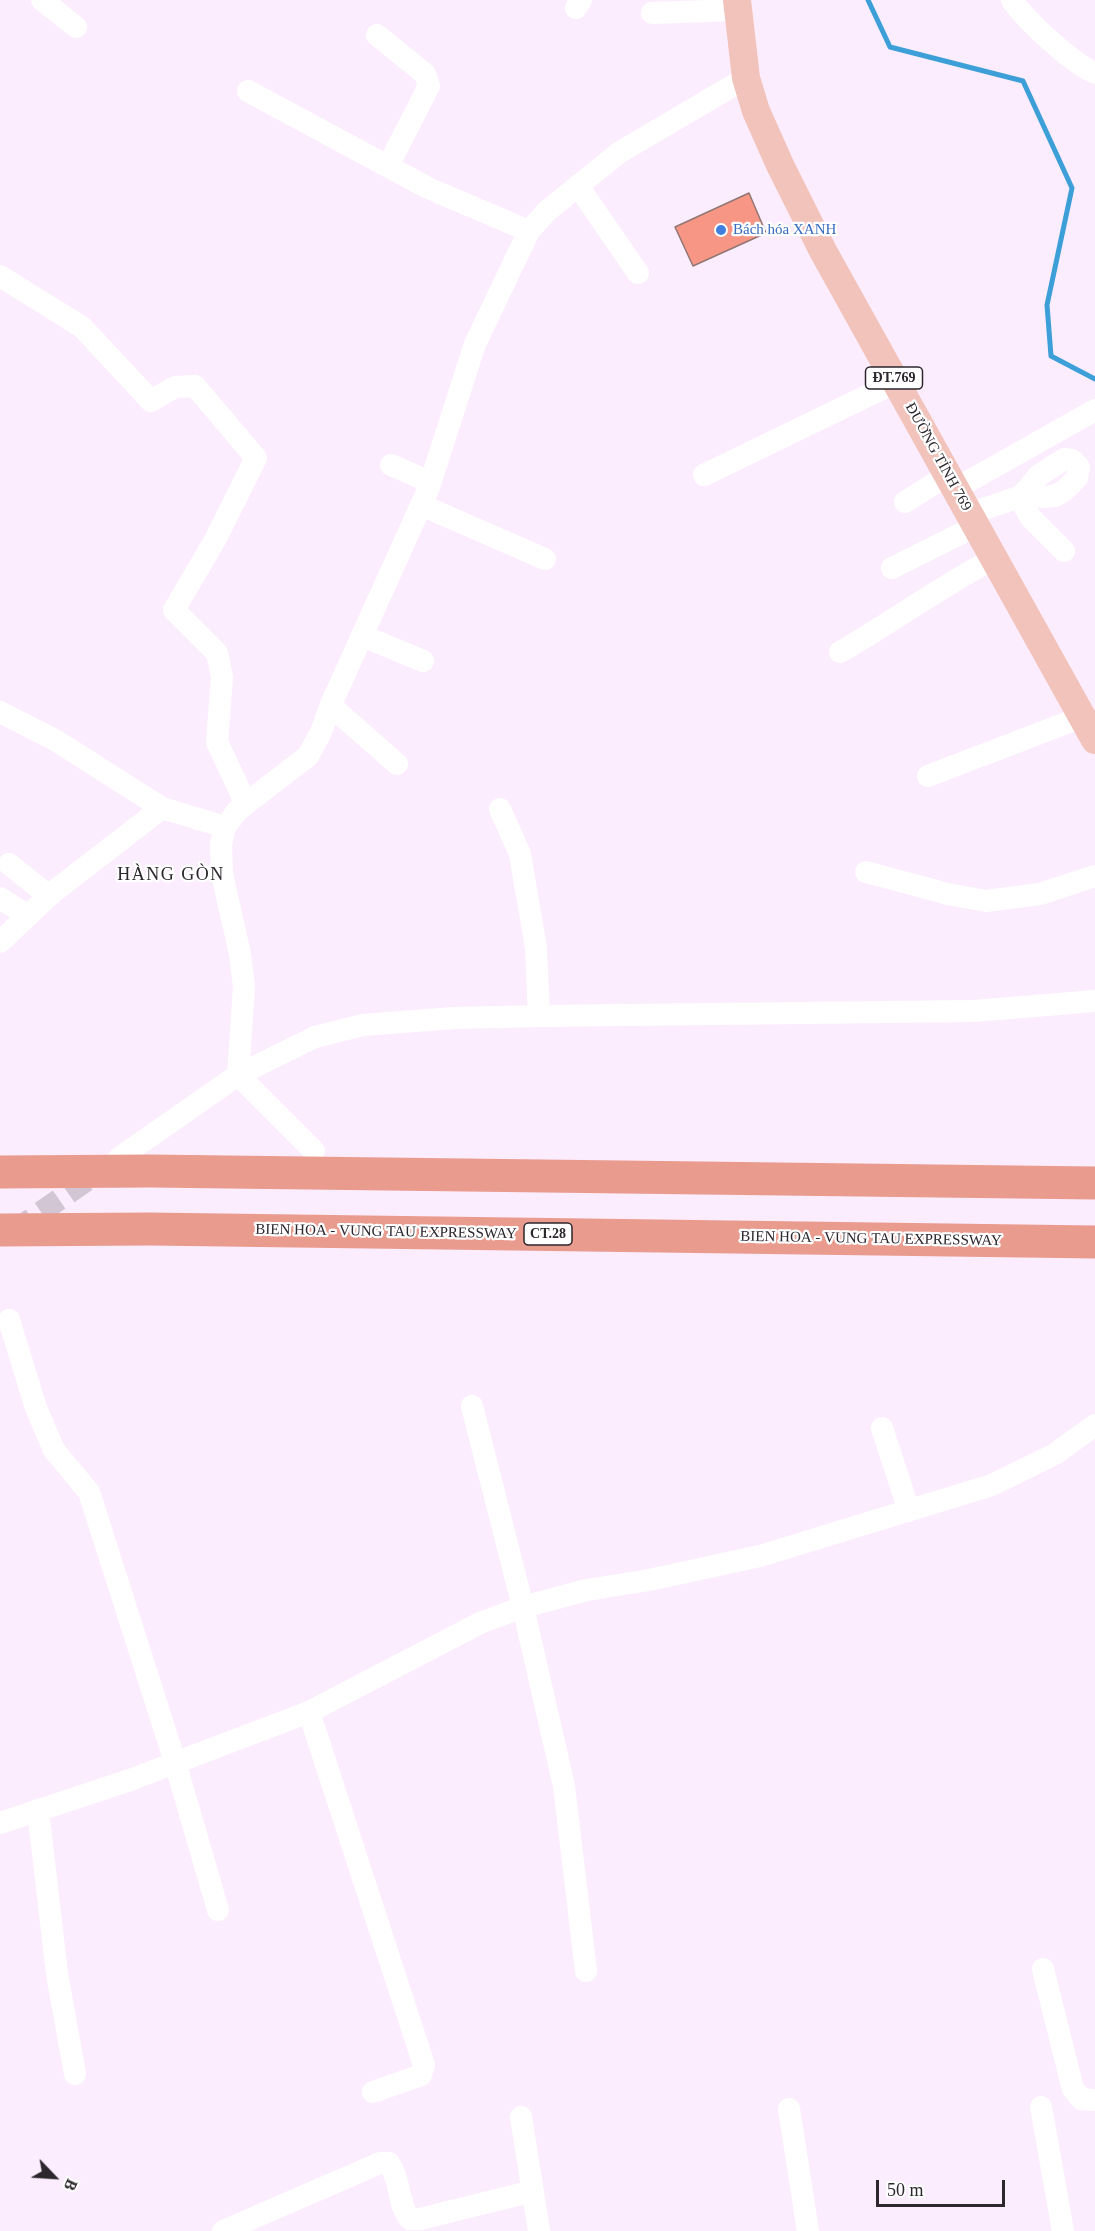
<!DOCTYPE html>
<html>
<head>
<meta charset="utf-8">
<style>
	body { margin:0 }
	#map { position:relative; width:1095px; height:2231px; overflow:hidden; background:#fcedfe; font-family:Georgia,serif }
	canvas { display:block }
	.north { position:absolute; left:24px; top:2147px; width:60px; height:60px; -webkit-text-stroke:4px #fff; paint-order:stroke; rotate:115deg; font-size:16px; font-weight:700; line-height:24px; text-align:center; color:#2c262d }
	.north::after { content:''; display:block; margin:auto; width:21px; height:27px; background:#2c262d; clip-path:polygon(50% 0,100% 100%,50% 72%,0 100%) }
	.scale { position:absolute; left:876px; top:2180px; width:129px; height:27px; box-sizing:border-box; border:3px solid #2c262d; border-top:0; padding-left:8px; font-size:18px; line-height:21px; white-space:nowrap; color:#2c262d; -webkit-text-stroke:4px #fff; paint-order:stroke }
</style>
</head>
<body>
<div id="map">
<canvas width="1095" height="2231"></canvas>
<div class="north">B</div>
<div class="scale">50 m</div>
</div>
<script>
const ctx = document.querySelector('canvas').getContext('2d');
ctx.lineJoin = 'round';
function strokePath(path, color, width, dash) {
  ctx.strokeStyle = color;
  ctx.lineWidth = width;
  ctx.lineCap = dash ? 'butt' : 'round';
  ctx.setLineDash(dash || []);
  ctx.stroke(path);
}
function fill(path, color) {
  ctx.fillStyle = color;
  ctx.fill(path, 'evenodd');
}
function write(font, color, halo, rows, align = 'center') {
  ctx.font = font + ' Georgia,serif';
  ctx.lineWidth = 4.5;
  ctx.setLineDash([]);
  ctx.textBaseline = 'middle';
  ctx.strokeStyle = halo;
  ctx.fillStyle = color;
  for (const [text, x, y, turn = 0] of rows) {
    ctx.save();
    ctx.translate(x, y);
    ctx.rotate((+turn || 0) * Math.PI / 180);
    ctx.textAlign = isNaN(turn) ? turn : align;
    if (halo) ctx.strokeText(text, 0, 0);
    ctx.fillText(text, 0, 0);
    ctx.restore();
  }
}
const stream = new Path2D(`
	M868,0L890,47L1023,81L1072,188L1047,305L1051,356L1095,379`);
const building = new Path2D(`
	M749,193L766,233L693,266L675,227Z`);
const minorTunnel = new Path2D(`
	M14,1231L100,1171`);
const minor = new Path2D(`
	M42,0L76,27
	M1012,0C1026,21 1072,63 1095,73
	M576,8L581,0
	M652,13L738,10
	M377,35L425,74L429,86L388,166
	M248,91L428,188L529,231
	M578,186L638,273
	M0,276L82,327L151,401L175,387L195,386L256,458L215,540L174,610L217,653L222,677L217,742L246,804
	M391,465L430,482
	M704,475L896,382
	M955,489L1095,410
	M1019,497L1031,518L1064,551
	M905,502L948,475
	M421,505L545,559
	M969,514L1019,497L1028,489L1038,476L1064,459L1072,460L1079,467L1077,478L1065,490L1055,496L1042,497L1028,489
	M892,568L976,526
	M363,636L423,661
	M840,652C892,622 940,587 993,559
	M331,706L397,764
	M0,712L55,740L162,808L225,827
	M928,776L1082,717
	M500,809L520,854L536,948L539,1016
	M9,864L49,896
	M866,872L948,894L986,901L1040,894L1095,876
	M0,898L28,916
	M0,942L52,893L162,808
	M314,1151L238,1075L244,987L240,954L222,874L221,845L225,827L238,810L308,756L321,732L332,702L428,490L475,344L529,231L547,211L620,152L746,78
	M119,1158L238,1075L315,1037L363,1025L454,1018L539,1016L974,1011L1095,1001
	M9,1320L36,1408L54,1450L89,1492L175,1762L218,1910
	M472,1406L523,1607L564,1786L586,1971
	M882,1428L909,1511
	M309,1712L424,2065L421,2075L373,2092
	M38,1810L57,1974L75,2074
	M0,1823L130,1780L309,1712L480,1623L523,1607L587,1590L649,1580L760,1556L992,1485L1055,1454L1095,1425
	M1043,1969L1073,2089L1081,2099L1095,2100
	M1041,2107L1063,2231
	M789,2109L808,2231
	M521,2117L539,2231
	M223,2231L380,2163H389C401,2180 397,2204 410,2219H420L533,2191`);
const major = new Path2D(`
	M737,0L746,78L756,111L780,165L823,251L1095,740`);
const highway = new Path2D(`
	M0,1172L150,1171L1095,1183
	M0,1230L150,1229L1095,1242`);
const markers = [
	[721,230,6,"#3f7fe0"]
];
const shields = [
	[894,378,57],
	[548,1234,48]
];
const shieldNames = [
	["ĐT.769",894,378],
	["CT.28",548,1234]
];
const shopNames = [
	["Bách hóa XANH",733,230]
];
const streetNames = [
	["ĐƯỜNG TỈNH 769",938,457,61],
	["BIEN HOA - VUNG TAU EXPRESSWAY",386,1232,1],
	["BIEN HOA - VUNG TAU EXPRESSWAY",871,1239,1]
];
const quarterNames = [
	["HÀNG GÒN",171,875]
];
strokePath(stream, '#3d9fd7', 5);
fill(building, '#f89686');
strokePath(building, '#917773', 1.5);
strokePath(minorTunnel, '#d2c5d4', 22, [22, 11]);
strokePath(minor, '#fff', 22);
strokePath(major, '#f2c3bb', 28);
strokePath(highway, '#e99b8e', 33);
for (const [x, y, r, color] of markers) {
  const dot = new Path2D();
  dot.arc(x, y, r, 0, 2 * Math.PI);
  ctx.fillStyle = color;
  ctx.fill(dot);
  strokePath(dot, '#fff', 2);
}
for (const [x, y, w] of shields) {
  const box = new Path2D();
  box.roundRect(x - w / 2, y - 11, w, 22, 4.5);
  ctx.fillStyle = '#fff';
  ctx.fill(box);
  strokePath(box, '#2c262d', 1.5);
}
write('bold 14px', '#2c262d', null, shieldNames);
write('15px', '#366cbe', '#fff', shopNames, 'left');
write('15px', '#2c262d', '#fff', streetNames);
ctx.letterSpacing = '1.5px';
write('18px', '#2c262d', '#fff', quarterNames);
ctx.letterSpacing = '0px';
</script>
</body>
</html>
